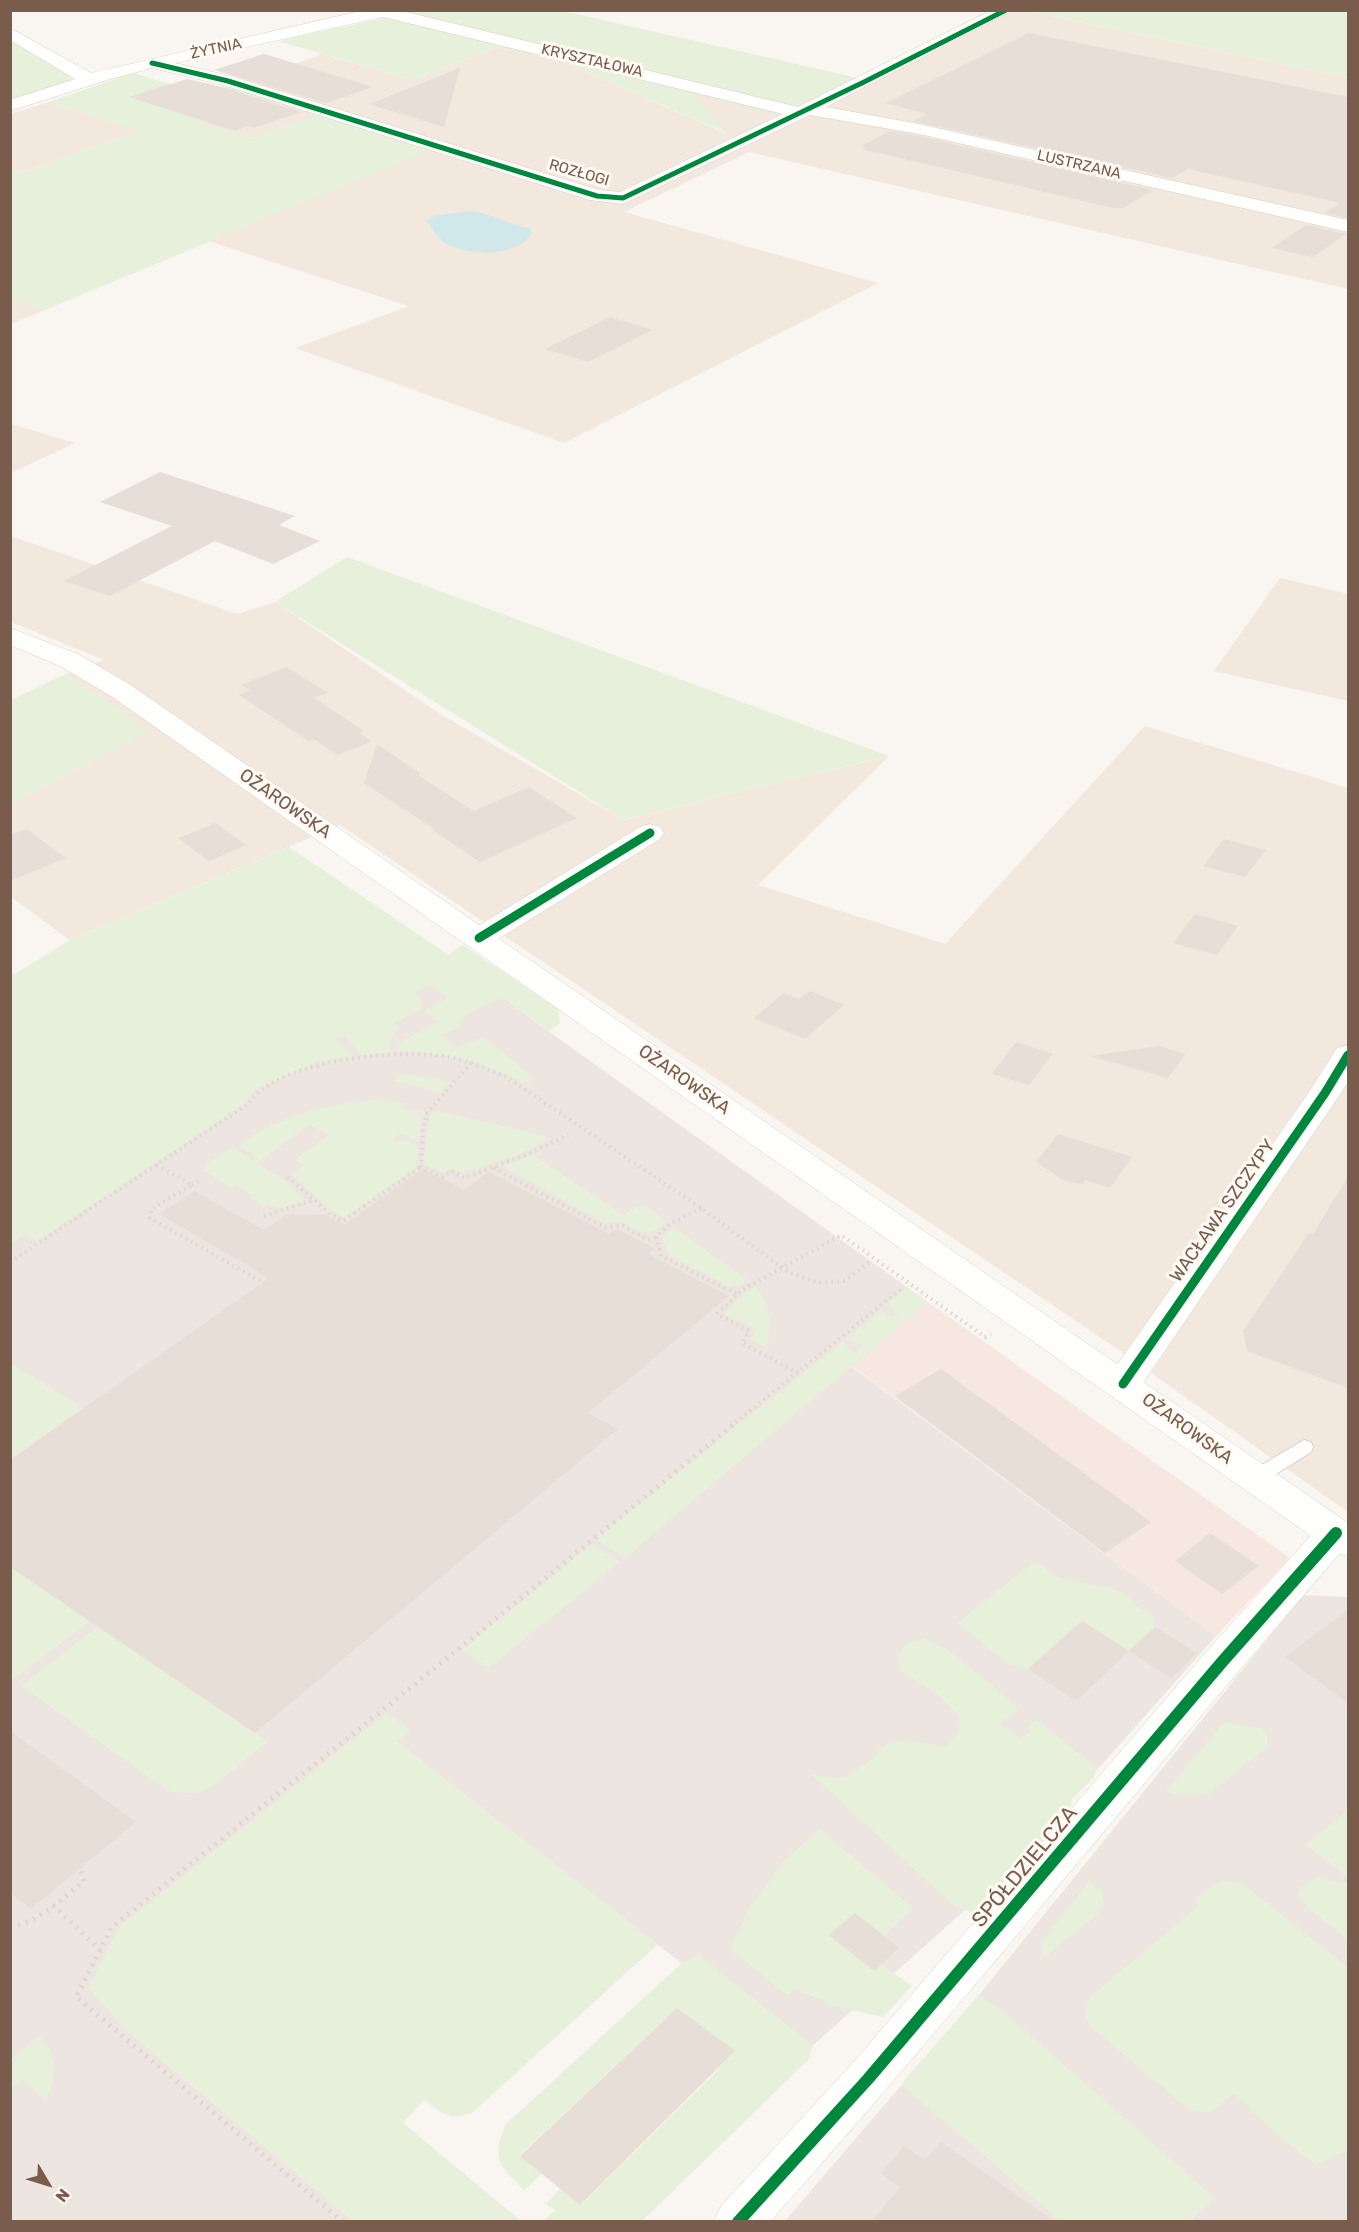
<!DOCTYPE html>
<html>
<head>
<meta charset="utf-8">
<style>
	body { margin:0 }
	#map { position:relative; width:1359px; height:2232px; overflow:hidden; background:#f9f5f0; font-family:Rubik,sans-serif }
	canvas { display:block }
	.frame { position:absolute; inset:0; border:12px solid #7a5c4d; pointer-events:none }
	.north { position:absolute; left:18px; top:2154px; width:60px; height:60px; -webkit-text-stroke:4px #fffaf3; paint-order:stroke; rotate:128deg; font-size:16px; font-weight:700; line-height:24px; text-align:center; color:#7a5c4d }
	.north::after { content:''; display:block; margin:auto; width:21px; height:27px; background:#7a5c4d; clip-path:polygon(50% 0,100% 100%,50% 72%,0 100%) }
</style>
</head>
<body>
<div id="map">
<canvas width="1359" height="2232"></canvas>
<div class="frame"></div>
<div class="north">N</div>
</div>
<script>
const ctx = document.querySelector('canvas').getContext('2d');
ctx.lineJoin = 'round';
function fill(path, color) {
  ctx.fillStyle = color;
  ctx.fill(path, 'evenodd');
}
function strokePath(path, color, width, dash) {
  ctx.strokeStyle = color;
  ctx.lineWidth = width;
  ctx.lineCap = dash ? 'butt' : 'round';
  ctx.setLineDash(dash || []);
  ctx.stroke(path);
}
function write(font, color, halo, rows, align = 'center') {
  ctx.font = font + ' Rubik,sans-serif';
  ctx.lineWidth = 6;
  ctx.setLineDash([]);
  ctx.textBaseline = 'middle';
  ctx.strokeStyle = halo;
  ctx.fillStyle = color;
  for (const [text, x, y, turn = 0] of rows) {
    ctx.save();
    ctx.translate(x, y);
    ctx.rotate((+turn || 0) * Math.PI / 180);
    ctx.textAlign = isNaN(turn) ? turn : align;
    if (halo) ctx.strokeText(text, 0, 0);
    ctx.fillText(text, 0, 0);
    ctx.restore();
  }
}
const residential = new Path2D(`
	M988,11H1027L1348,78V289L749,152L624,212L878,283L564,443L295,348L409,306L208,241L285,209L317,115L252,138L200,123L268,99L231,86L322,54L414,80L496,47L564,62L727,134L692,93L858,78Z
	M49,102L141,131L22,172L11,168V114Z
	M11,298L45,310L11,324Z
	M11,424L75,443L11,473Z
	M11,536L237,614L275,602L440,714L624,820L889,756L758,885L945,944L1145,726L1348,788V1512L1116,1348L340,825L70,940L11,897V804L147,733L66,674L104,660L11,622Z
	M1280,578L1348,594V701L1214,671Z`);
const commercial = new Path2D(`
	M928,1302L1290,1558L1216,1636L852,1366Z`);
const industrial = new Path2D(`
	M449,956L544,1028L928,1302L852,1367L1216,1636L1000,1879L801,2056L397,1742L126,2030L353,2221L11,2222V1240Z
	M1303,1595L1348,1597V2221L784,2222L979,1995Z`);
const green = new Path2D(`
	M417,11H563L858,78L778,115L693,93L729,134L564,62L496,47L414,80L278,41Z
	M1027,11H1348V78Z
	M10,39L74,74L71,82L11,103Z
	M133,73L174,85L206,90L231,86L269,99L201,123L252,138L316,115L430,150L45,310L11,298V168L22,172L140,131L49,102Z
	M347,557L889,756L624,820L275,602Z
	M66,674L126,713L148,733L11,804V700Z
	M289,847L449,955L463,945L558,1009L560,1023L549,1031L505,998C490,1004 463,1009 460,1027L442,1035L456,1047L484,1037L533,1077L527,1083C514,1080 505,1074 493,1069C462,1056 430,1052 397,1051L402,1041L438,1022L424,1011L448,998L430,985L413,992L423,1001L421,1009L393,1023L400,1028L393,1034L389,1052L362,1056L345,1036L335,1039L354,1056L317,1062L255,1090L246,1103L37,1241L24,1235L11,1244V1241L115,1173L11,1240V972L15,974L70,940Z
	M405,1074L451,1082L441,1093L396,1081V1075Z
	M372,1100L407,1103L403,1109L425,1112L421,1116L419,1142L401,1134L392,1140L398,1143L403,1139L418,1146L416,1168L345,1217L333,1212L291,1175L304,1165L294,1160L329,1135L309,1125L256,1164L282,1178L306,1200L278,1209L268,1204L264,1206L250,1198L252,1195L235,1186L230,1187L204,1171L205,1165L232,1147L252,1160L257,1158L238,1145C281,1116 320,1106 372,1100Z
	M434,1110L545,1136L548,1140L519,1154L462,1173L451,1168L443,1173L423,1164L430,1116Z
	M534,1155L623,1215L637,1207L647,1206L666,1221L655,1231L642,1233L624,1223L601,1221L502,1166Z
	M674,1227L748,1281L730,1287L669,1255L661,1237Z
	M756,1286C769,1304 774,1327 766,1348L751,1340L756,1329L725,1314L736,1301Z
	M907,1287L928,1302L625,1558L595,1539L842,1342L847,1345L846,1348L856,1353L863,1346L845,1339L881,1311L892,1317L898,1312L886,1305Z
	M10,1363L84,1408L10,1460Z
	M592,1544L620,1562L489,1668L462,1650Z
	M1035,1561L1060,1578L1111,1588L1131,1599L1134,1605L1154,1616L1155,1627L1129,1651L1082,1621L1028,1669L1007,1663L957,1623Z
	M11,1567L90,1621L13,1680L11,1678Z
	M98,1626L255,1733L268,1741L219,1782L199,1793L170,1792L21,1686Z
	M924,1639L949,1650L1020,1709L1000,1724L1020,1738L1031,1731L1027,1727L1037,1720L1097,1768L1094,1777L1072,1799L1070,1813L1040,1846L1033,1847L977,1914L955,1907L811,1774C840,1780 846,1780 870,1760C876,1756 880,1748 887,1744C898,1737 933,1744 946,1747L958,1732L960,1717L937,1694L900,1670L898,1657L905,1644Z
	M386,1713L411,1730L397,1742L658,1944L472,2113C448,2122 443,2113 424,2100L403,2123L521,2221H353L126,2030L88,1988L119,1927Z
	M1224,1723L1262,1728L1267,1737V1748L1208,1794L1177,1795L1165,1791Z
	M1348,1810V1877L1306,1845Z
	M820,1829L914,1909L884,1936L855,1913L830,1934L873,1970L881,1964L912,1986L883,2017L834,2006L796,1989L788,1996L730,1949L749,1908L782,1863Z
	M1319,1876L1344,1884L1348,1878V1940L1311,1911L1298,1895L1301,1888Z
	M1227,1880L1244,1885L1348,1967V2150L1315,2165L1282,2139L1234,2094L1210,2113L1189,2110L1090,2026C1082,2015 1085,2007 1091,1996L1197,1907L1196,1898C1206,1888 1214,1883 1227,1880Z
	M1089,1881L1101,1890L1105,1905L1097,1915L1042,1959L1040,1945Z
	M698,1955L813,2045L808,2060L642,2221H543L556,2210L546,2204L560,2189L581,2205L713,2075L734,2051L677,2008L520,2155L542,2174L524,2190C498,2164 492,2161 505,2125L682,1963Z
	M979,1995L1003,2011L1215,2198L1190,2221H1060L901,2084Z
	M40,2036C60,2055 56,2078 46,2101L22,2080L11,2090V2059Z`);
const water = new Path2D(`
	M468,211C490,212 508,225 529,228L533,233C516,257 473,256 449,245C439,241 433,229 426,221L435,216Z`);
const building = new Path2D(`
	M1029,33L1348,97V218L1325,213L1340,203L1188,169L1172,178L913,121L927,114L886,103Z
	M264,54L373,87L326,103L214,70Z
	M460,68L444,127L369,104Z
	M187,79L222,87L301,112L253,128L248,126L235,131L129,97Z
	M891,131L919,136L1153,190L1123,208H1113L862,149L866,147L861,146Z
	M1306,225L1346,234L1313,257L1271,248Z
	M610,317L653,330L588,362L545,349Z
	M160,472L295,516L279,525L320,541L273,564L215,541L110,596L64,581L172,526L100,502Z
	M286,667L328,693L314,698L364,731L359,733L372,741L338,755L314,739L309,741L239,695L250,690L241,685Z
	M377,744L420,773L419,776L474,811L529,787L577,818L480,862L431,829L433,828L364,783Z
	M216,823L246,845L209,861L178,838Z
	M26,829L66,858L10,881V835Z
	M1224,839L1266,850L1245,877L1203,866Z
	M1195,914L1238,926L1217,955L1173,943Z
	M810,991L844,1005L805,1039L754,1018L784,993L799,999Z
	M1016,1042L1053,1054L1029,1085L992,1074Z
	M1159,1046L1185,1054L1168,1078L1090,1056Z
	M1058,1134L1107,1149L1132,1157L1110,1188L1085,1180L1083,1184L1065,1181L1036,1162Z
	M423,1169L464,1190L489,1172L609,1234L617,1229L655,1249L648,1254L729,1296L588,1413L618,1429L255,1733L10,1567V1460L269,1278L159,1214L194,1191L264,1230L287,1214L326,1215L344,1225Z
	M1348,1177V1388L1247,1351L1243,1331L1309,1233L1313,1234Z
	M941,1369L1151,1522L1105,1553L895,1396Z
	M1210,1533L1259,1566L1222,1594L1175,1561Z
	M1348,1609V1703L1285,1657Z
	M1082,1621L1129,1651L1076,1701L1028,1669Z
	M1155,1627L1197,1653L1171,1678L1129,1651Z
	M10,1731L136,1822L31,1909L10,1893Z
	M855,1913L899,1948L874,1971L829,1935Z
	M677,2008L735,2051L580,2205L520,2156Z
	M941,2142L1055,2222H871L900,2187L881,2174L904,2146L925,2160Z`);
const pathFar1 = new Path2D(`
	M471,1063L427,1113L423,1132L421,1167L442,1177L451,1171L465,1178L530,1153L568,1135
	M157,1165L192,1185L151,1209L150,1218L260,1281
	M494,1168L606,1228L622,1225L647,1240L656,1237
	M288,1177L329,1213L343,1221L421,1167
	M192,1185L200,1180
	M701,1208L670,1224L656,1237L661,1256L737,1294
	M264,1216L314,1200
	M10,1262L248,1104C278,1061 384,1051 434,1055C459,1057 482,1067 505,1076L701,1208L788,1272L819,1283L844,1281L871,1261
	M798,1373L742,1343L749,1331L717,1314L742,1290L841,1235L985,1337L991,1334
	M731,1426L901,1289`);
const path = new Path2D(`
	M53,1905L100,1950
	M10,1926C39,1923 62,1899 84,1881L80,1868
	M343,2222L76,1997L112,1927L455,1652L733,1425`);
const lane = new Path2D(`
	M1304,1440L1311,1442L1313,1447L1311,1452L1262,1483L1255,1485L1248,1483L1245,1478L1248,1473Z`);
const street = new Path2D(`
	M365,10H398L798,107L992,10H1014L826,107L919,124L1348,220V232L919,134L810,115L623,204L590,200L223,85L152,68L107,80L10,111V100L75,79L10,40V28L91,73ZM382,17H383L783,114L620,192L599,190L234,77L175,63Z
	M650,824L660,827L664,833L660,839L490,944L479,947L468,944L464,938L468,932L640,827Z
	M1348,1045V1081L1341,1093L1136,1393L1123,1396L1110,1393L1105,1384L1110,1375L1309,1092L1337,1048Z
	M1336,1519L1348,1523V1544C1153,1768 968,2000 770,2222H713L721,2206L851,2065L1207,1651L1322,1523Z`);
const secondary = new Path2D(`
	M10,628L78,654L129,684L1348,1523V1556L1334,1552L111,696L60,666L10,645Z`);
const cyclewayFar2 = new Path2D(`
	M152,63L228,81L597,196L623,198L864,82L1006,10`);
const cyclewayFar1 = new Path2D(`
	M479,938L650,833
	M1123,1384L1325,1093L1348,1055`);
const cycleway = new Path2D(`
	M738,2222L868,2079L1222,1662L1336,1533`);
const farStreetnames = [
	["ŻYTNIA",216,49,-12],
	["KRYSZTAŁOWA",592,61,13],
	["LUSTRZANA",1079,165,13],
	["ROZŁOGI",579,173,16]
];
const streetNames = [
	["OŻAROWSKA",285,804,35],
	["OŻAROWSKA",684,1080,35],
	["WACŁAWA SZCZYPY",1223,1211,-55],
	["OŻAROWSKA",1187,1429,36]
];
const nearStreetnames = [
	["SPÓŁDZIELCZA",1025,1867,-50]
];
fill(residential, '#f2e8de');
fill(commercial, '#f6e8e1');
fill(industrial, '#ede5e0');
fill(green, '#e7f0db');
fill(water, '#d0e8ea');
fill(building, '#e6ded7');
strokePath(lane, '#d7d1cb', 2);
strokePath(street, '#d7d1cb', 1);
strokePath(secondary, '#d9d2cb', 1);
strokePath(pathFar1, '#dcd5d0', 4, [1.5, 4.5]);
strokePath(path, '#dcd5d0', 5, [2, 6]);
fill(lane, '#fefefd');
fill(street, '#fefefd');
fill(secondary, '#fefefd');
strokePath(cyclewayFar2, '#00873e', 5);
strokePath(cyclewayFar1, '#00873e', 9);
strokePath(cycleway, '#00873e', 12);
write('15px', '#7a5c4d', '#fffaf3', farStreetnames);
write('18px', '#7a5c4d', '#fffaf3', streetNames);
write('21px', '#7a5c4d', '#fffaf3', nearStreetnames);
</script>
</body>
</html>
